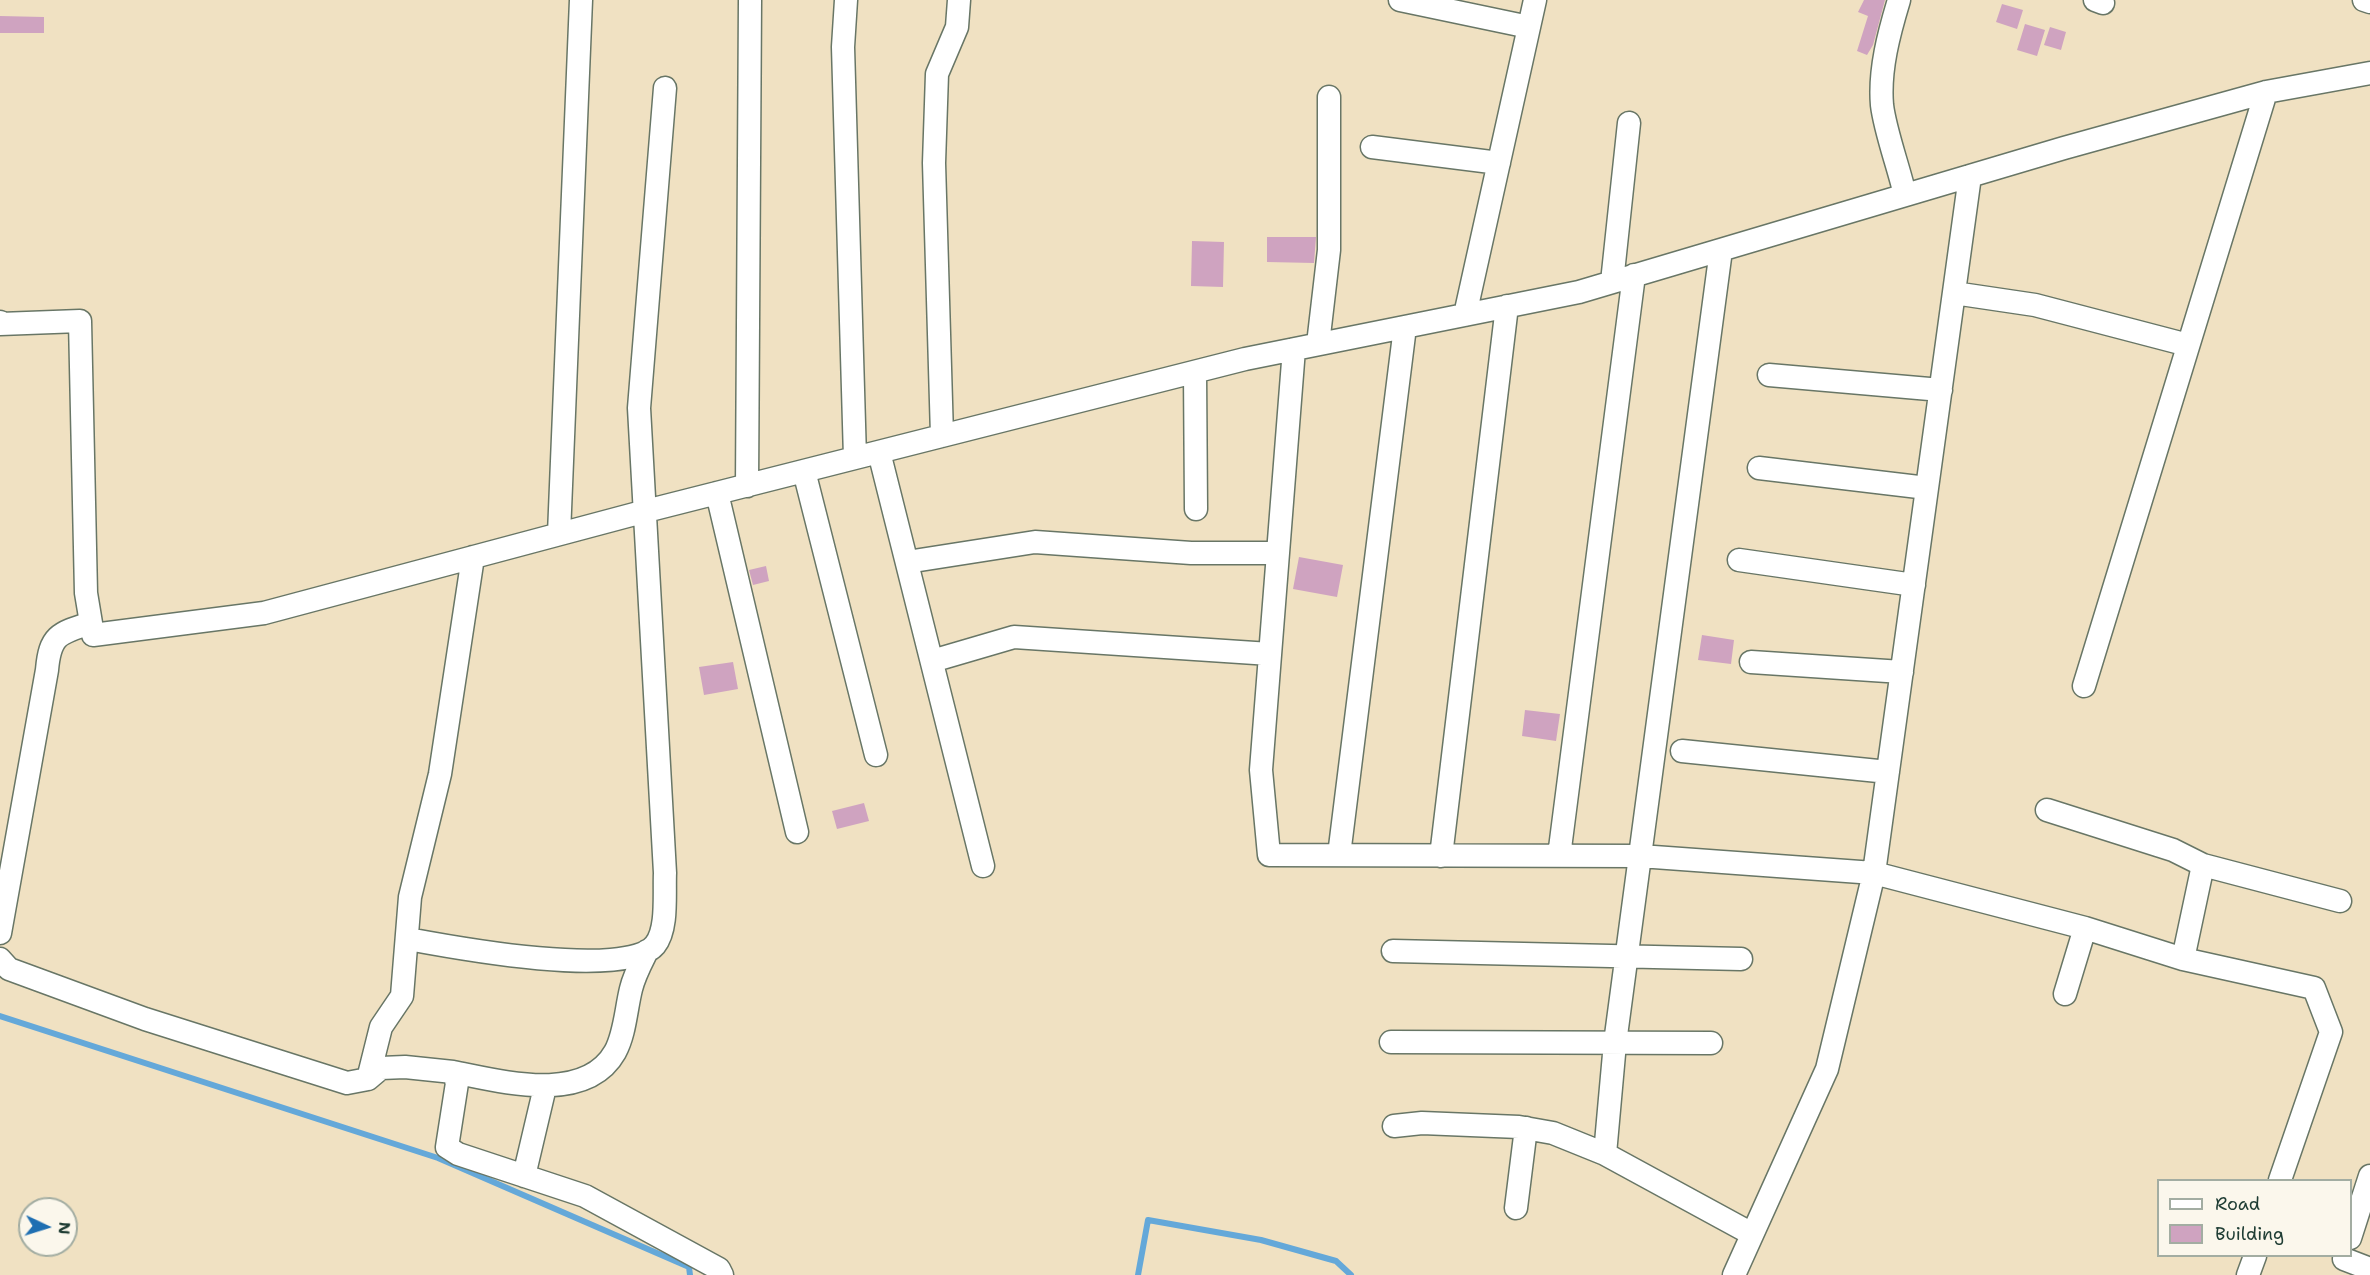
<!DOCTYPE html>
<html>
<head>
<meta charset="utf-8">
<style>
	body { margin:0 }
	#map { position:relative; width:2370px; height:1275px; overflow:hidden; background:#f0e1c2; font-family:"Shantell Sans",sans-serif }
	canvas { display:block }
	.legend { position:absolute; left:2157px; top:1179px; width:195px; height:78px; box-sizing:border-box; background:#fbf7ec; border:2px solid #a3ada2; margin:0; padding:8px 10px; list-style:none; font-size:18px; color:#1f3d34 }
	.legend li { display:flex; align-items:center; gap:12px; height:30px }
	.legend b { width:30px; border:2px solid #a3ada2 }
	.north { position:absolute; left:18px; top:1197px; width:60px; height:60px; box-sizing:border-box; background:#fbf7ec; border:2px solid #a3ada2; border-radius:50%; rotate:94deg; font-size:16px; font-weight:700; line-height:24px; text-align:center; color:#1f3d34 }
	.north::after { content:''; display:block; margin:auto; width:21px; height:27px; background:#1f6fb2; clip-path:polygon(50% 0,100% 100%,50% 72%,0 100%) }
</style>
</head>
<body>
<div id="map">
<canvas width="2370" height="1275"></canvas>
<ul class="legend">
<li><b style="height:8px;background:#fff"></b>Road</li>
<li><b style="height:16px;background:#cfa3c0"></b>Building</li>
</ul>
<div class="north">N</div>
</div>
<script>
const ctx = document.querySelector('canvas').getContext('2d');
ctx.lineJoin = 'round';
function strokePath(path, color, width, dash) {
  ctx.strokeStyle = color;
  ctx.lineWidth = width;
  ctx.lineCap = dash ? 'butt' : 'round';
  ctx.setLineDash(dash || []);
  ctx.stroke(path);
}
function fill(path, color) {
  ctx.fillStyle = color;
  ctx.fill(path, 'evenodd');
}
const stream = new Path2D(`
	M0,1016L438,1158L689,1267L690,1275
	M1138,1275L1148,1220L1261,1240L1336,1261L1351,1275`);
const building = new Path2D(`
	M1864,0H1885L1873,45L1867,55L1857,51L1868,16L1858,12Z
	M2002,4L2023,10L2017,29L1996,22Z
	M0,16L44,17V33H0Z
	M2025,24L2045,30L2037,56L2017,50Z
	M2050,27L2066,32L2061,50L2044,45Z
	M1267,237H1316L1314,263L1267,262Z
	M1192,241L1224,242L1223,287L1191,286Z
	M1299,557L1343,565L1337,597L1293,589Z
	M766,566L769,581L753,585L749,570Z
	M1702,635L1734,640L1731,664L1698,660Z
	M733,662L738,689L704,695L699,667Z
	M1525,710L1560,714L1556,741L1522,736Z
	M864,803L869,821L837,829L832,811Z`);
const minor = new Path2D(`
	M846,0L843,47L855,458
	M1400,0L1529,27
	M1899,0C1889,33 1879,70 1882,105C1885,131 1899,168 1905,195
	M2095,0L2103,3
	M2364,0L2370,2
	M1372,147L1499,163
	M1612,282L1629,123
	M1954,293L2035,305L2188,345
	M1465,315L1535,0
	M0,322V324L80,321L86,593L93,635L264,613L646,511L1245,359L1579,292L2064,148L2266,92L2370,73
	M1318,344L1329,250V97
	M1294,349L1261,770L1269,855L1640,856L1874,873L2085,928L2183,959L2314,988L2331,1032L2280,1180
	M1195,372L1196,509
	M1769,375L1941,390
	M942,436L934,163L937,74L957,27L959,0
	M879,452L983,866
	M1759,468L1927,488
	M804,471L876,755
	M747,486L750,0
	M717,493L797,832
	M559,534L581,0
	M1739,560L1914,585
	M907,562L1035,542L1191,553H1278
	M932,661L1014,637L1270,654
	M1751,662L1902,672
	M2084,686L2266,92
	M1682,751L1888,772
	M2047,810L2173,850L2203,865L2340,901
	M1339,855L1405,327
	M1441,856L1507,306
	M1559,856L1634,275
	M0,933L47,670C50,635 59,633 91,623
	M408,939C451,947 626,980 655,945C668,929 664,894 665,873L639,408L665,88
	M1393,951L1741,959
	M0,959L9,969L145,1019L347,1083L368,1079L381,1068L405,1067L453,1072L457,1083L447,1147L458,1154L585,1196L719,1269L722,1275
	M2183,959L2203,865
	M2065,994L2085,928
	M1391,1042L1711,1043
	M453,1072C500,1081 585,1105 615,1052C625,1034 626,1009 631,989C634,976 641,963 647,951
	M368,1079L381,1027L402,996L410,897L440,774L473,557
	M1394,1126L1422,1123L1519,1127L1553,1133L1605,1154L1752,1234
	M1605,1154L1615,1043L1721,250
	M524,1176L545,1087
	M1516,1208L1526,1128
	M2350,1238L2370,1176
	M2344,1259L2370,1269
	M1734,1275L1827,1069L1874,873L1970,176
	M2248,1275L2255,1256`);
strokePath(stream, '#64a8d9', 6);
fill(building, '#cfa3c0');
strokePath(minor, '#687666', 25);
strokePath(minor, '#fff', 22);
</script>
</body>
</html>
